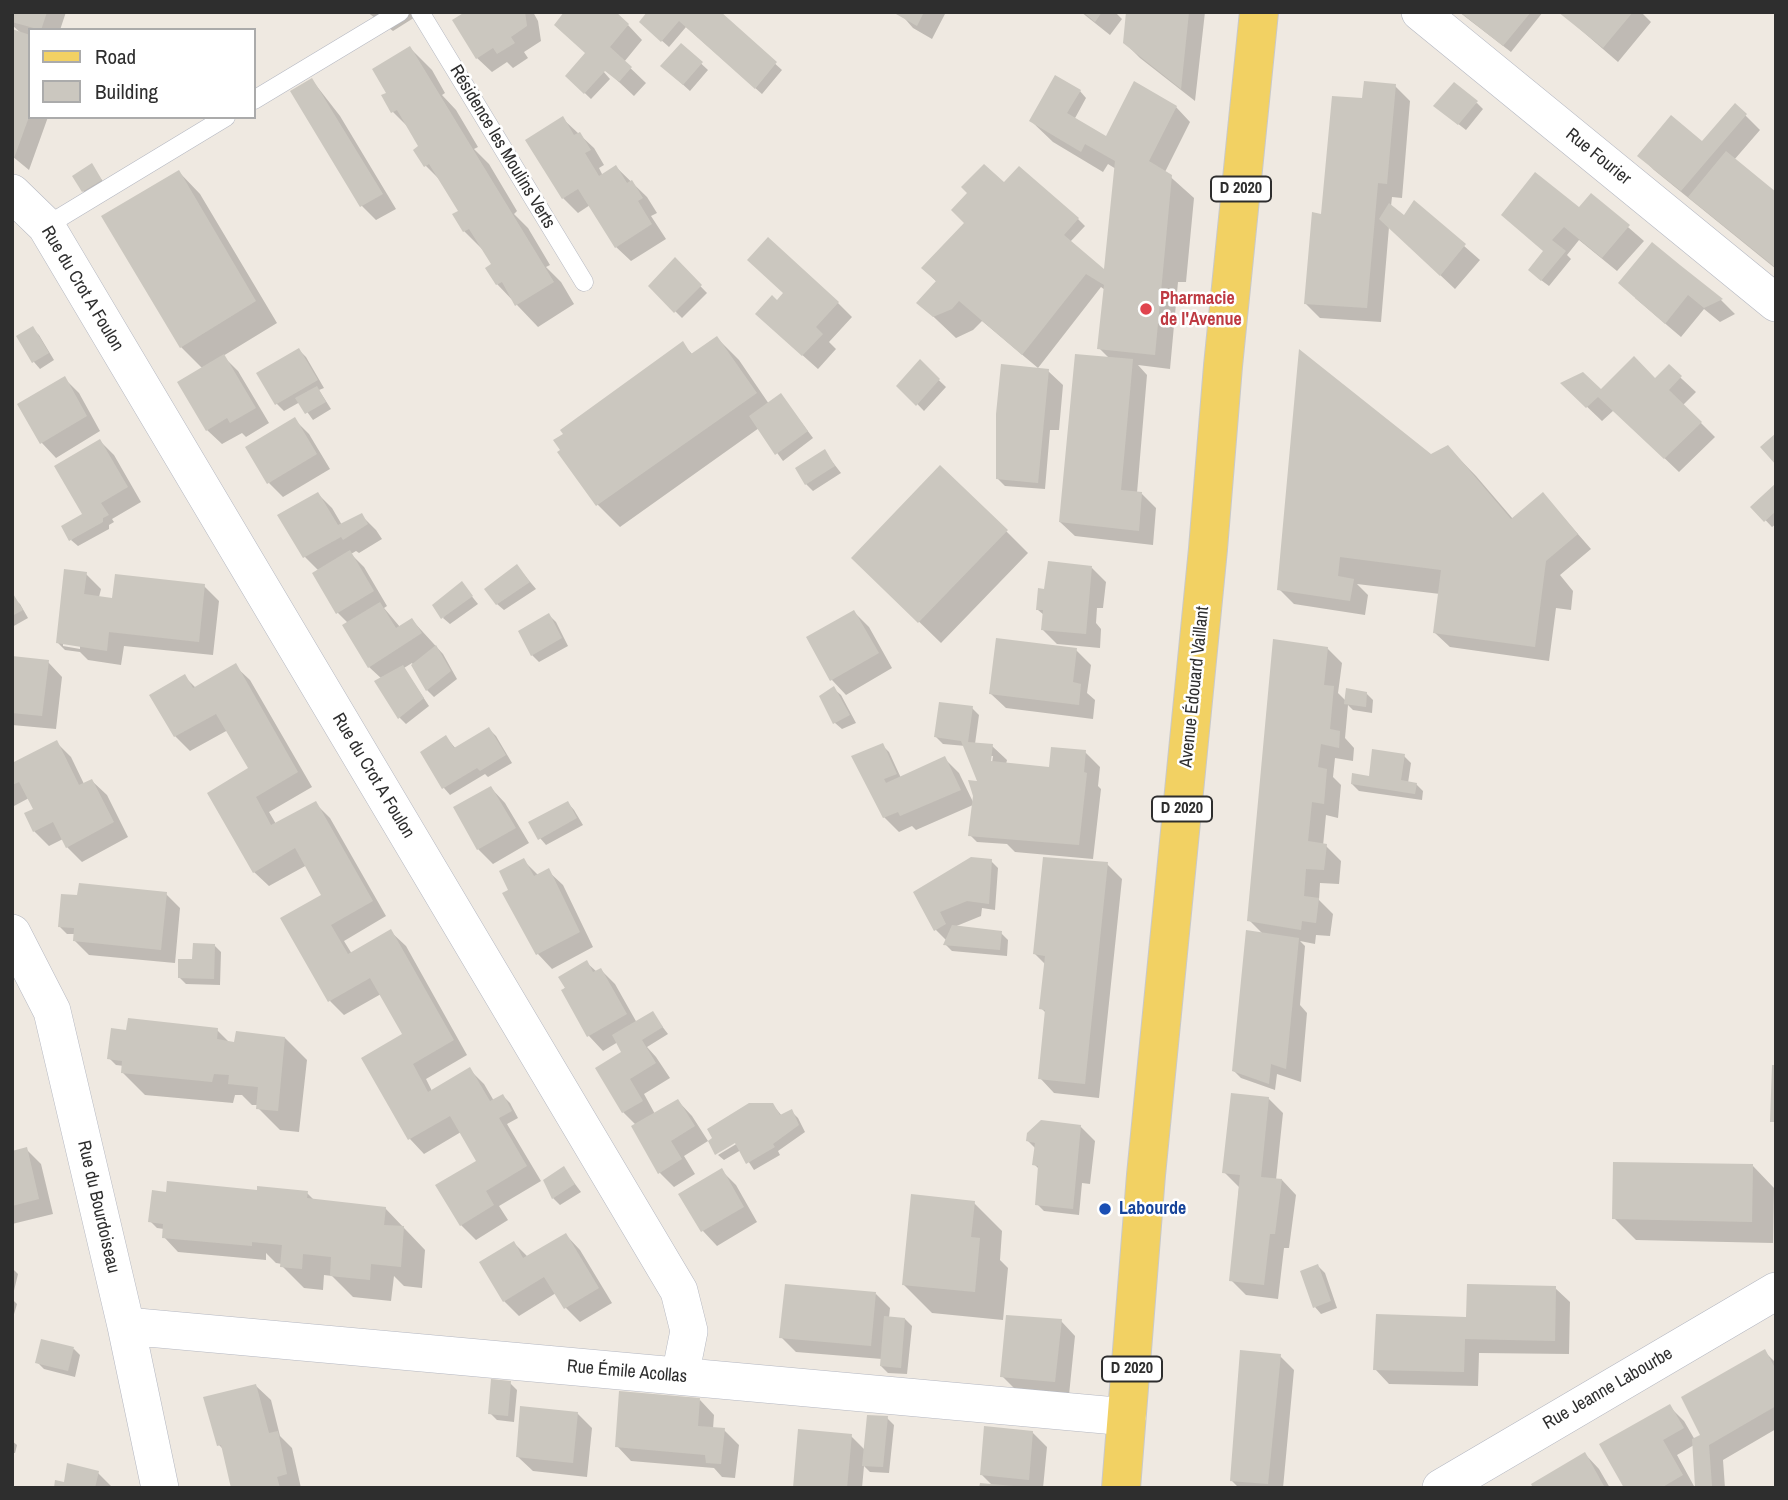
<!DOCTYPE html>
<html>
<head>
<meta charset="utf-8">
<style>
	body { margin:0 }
	#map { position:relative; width:1788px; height:1500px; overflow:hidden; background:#efe9e1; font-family:"Archivo Narrow",sans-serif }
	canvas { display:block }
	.frame { position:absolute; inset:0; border:14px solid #2e2e2e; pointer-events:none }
	.legend { position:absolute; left:28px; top:28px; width:228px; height:91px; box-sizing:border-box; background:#fff; border:2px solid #ababab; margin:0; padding:9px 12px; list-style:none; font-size:21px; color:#2e2e2e }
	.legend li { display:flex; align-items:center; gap:14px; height:35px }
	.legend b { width:35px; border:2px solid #ababab }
</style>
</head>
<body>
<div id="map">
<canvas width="1788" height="1500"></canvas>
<div class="frame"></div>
<ul class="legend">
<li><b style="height:9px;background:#f2d163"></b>Road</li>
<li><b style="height:19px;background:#cbc7bf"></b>Building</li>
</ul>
</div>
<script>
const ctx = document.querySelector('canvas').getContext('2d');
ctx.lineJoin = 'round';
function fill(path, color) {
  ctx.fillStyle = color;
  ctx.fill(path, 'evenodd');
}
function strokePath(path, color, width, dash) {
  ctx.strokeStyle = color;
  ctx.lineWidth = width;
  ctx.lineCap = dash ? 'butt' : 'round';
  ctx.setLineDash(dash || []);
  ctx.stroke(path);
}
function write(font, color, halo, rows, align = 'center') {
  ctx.font = font + ' "Archivo Narrow",sans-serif';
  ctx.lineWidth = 5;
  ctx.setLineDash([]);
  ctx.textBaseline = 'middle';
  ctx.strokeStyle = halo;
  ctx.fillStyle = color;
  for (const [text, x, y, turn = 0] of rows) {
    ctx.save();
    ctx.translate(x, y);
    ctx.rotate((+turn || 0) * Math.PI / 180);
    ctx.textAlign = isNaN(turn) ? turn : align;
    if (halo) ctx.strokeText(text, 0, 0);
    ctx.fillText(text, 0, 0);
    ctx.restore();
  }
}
const shadow = new Path2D(`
	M12,12H66L60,30H30V117H48L29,170L12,156V31L22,34L12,25Z
	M367,12H418L420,14L393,31Z
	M468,12H533L538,21L541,41L524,52L528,58L513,68L507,62L492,72L477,58Z
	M718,12L782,70L762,94L686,27L669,47L641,22Z
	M899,12H946L932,39L913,28Z
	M1081,12H1115L1122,19L1110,35Z
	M1128,12H1205L1195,101L1140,58L1125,43Z
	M1459,12H1543L1511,52Z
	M1560,12H1641L1651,22L1618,62Z
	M628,25L642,40L624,62L646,83L634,96L605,69L603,71L610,79L591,99L567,76L587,53Z
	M681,45L708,70L690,91L670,73Z
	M410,48L432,70L445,93L442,95L456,110L478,147L474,149L489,164L517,211L514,214L528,228L550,265L546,267L561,282L574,304L538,327L497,284L493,265L484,251L464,231L460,211L443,183L426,166L421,147L411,130L393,112L383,96L388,93Z
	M312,80L340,116L396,209L376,220L362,206Z
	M1395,86L1410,101L1402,198L1392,197L1391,206L1405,217L1415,203L1480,260L1455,289L1389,227L1381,322L1320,318L1305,303L1323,216Z
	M1080,91L1086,98L1074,120L1106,138L1176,107L1190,122L1165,172L1194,198L1186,282H1178L1170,369L1138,365L1147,375L1137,493L1142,494L1156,508L1153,545L1075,536L1060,522L1109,358L1099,348L1105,290L1101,287L1038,368L982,321L973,330L956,338L919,303L937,282L923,268L1004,184L1078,219L1085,226L1070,242L1105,272L1116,169L1108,164L1103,172L1053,142L1031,121Z
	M1477,103L1483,109L1466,130L1443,112Z
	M1735,105L1760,130L1734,160L1776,194V269L1654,170L1639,155L1702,144Z
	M563,119L594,148L604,165L599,168L603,176L616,167L647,197L657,213L651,216L666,239L631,261L616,247L590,205L578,213L563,198Z
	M91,165L107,187L90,198L83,191Z
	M179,172L200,194L277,323L223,356L238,371L269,423L246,437L242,433L222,444L207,430L203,369L181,347Z
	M1591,195L1644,241L1617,271L1579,240L1567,255L1571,259L1549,286L1537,277L1545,252L1503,215L1580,210Z
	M1652,245L1721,300L1735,314L1720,322L1704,309L1681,337L1635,298Z
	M675,260L707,293L682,318L650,286Z
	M785,293L838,303L852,317L829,342L836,349L818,369L772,328L777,302Z
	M32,328L39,335L54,360L40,369L34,362Z
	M717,338L739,360L769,404L781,395L813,438L783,461L759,428L620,527L598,505L559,453L683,344L693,355Z
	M299,350L306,357L324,388L319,390L331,409L313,420L300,402L284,411L277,404L258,374Z
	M920,362L946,387L924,411L899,385Z
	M1669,367L1696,392L1683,405L1715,437L1679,472L1614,410L1602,421L1563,384L1601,391L1655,380Z
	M1048,371L1063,385L1059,430H1050L1045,489L1005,486L998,479Z
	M64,378L79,393L100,431L56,458L42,443L19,405Z
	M294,419L309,434L330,469L283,497L269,483Z
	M100,441L114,455L141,502L112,519L114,522L109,525V529L78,546L71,540L84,515Z
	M1448,447L1476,476L1513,519L1543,494L1591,549L1560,575L1573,591L1571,610L1556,608L1549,661L1450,647L1435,633L1440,594L1357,584L1368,595L1365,615L1294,604L1279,589Z
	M824,451L841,473L813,491L806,484Z
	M1776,486V524L1772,527L1753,507Z
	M318,494L332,508L342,525L361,515L376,530L382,539L359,553L356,551L351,554L364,567L387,606L384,608L400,627L412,620L443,654L457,679L434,697L427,690L412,663L404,668L429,706L406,724L399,717L382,679L369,667L348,623L338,613L314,574L319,571L305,557L279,516Z
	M1006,531L1028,553L941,643L875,579Z
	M517,566L536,589L504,610L497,604Z
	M1092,568L1106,582L1103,608H1097L1096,623L1101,629L1100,648L1057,644L1042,629L1044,615L1038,610L1046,591Z
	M86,574L101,589L99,597L114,600L204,586L219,601L213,655L124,646L121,665L88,660L80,652L65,650L58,643ZM63,643L80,646V649L63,646Z
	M462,584L478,604L450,624L443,618Z
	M12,597L20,604L28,618L12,627Z
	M854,612L869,627L892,668L846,695L832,680L808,637Z
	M549,615L556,622L568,646L539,662L532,655Z
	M1327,648L1342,663L1338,693L1346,701L1366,693L1373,700L1372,713L1353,710L1348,705L1345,738L1354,748L1353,761L1335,758L1333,777L1341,785L1338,818L1326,815L1323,846H1326L1341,861L1339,884L1320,883L1319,900L1333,914L1330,936L1316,935L1315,944L1300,941L1305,946L1300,1005L1307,1013L1301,1082L1277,1074L1275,1090L1241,1078L1234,1071L1263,934L1249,920Z
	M1076,650L1091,665L1087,693L1095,700L1093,719L1006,708L991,694Z
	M12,658L48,662L62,677L56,729L12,725Z
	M235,666L250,680L312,787L269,812L276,824L315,803L330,818L386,916L344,941L352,954L391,932L406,946L467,1055L426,1079L432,1091L469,1069L484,1084L494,1101L503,1096L510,1103L518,1118L507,1124L541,1181L499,1206L508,1220L476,1240L461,1225L478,1162L461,1132L424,1154L410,1139L363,1058L405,1034L381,994L344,1015L330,1001L324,895L307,865L269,886L254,872L250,769L228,730L190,751L175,736L185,677L196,688Z
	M834,689L841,695L856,723L842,729L835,723Z
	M972,708L979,715L975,744L992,746L1007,760L1006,764L1050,769L1085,752L1100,767L1098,786L1101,789L1093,859L1015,852L1007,844L977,842L970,835L973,805L916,830L912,826L899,832L884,817L882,745L889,752L901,778L944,758L959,773L974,804L978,783L966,746L943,744L936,737ZM990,756H993L991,770Z
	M489,729L496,736L512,763L488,777L485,774L450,795L444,788L446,737L456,749Z
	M56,742L71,757L84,784L92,781L107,795L128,837L82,862L67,847L63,839L49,846L34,831L36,809L29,798L14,806L12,804V765Z
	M1404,756L1411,763L1408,783L1416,784L1423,791L1422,800L1359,791L1352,784L1370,778Z
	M491,788L505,803L529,843L493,864L478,849Z
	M568,803L574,810L583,825L546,845L540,838Z
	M523,860L539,876L548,871L563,885L593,947L552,969L538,954L505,893L511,891Z
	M991,861L998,868L995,910L982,908L981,916L954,927L1001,933L1008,940L1007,956L952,951L945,944L947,941L936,930L915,892Z
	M1107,864L1122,879L1099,1098L1054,1093L1040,1078L1047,1014L1041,1008L1046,965L1035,954Z
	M166,894L180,908L175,963L89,955L74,940L75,934H67L60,927Z
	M214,945L221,952L220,985L186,984L179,977L194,961Z
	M587,963L597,972L601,970L615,984L637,1023L652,1013L668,1034L647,1047L656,1057L670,1078L644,1094L655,1114L678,1101L692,1116L708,1141L684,1156L695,1174L674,1187L660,1173L636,1125L623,1112L624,1053L618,1042L603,1051L589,1036L563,990Z
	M217,1030L230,1043L285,1038L307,1060L299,1132L280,1130L258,1108V1105H252L242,1095H235L233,1103L145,1095L123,1073L124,1066L116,1065L109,1058L128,1032Z
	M1268,1098L1283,1113L1276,1180H1282L1296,1195L1289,1248H1284L1278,1299L1246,1295L1231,1280L1239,1187L1224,1172Z
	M773,1105L782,1116L791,1111L798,1118L805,1132L778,1151L780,1155L754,1170L741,1150L724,1160L718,1155L743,1140Z
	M1080,1126L1095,1141L1090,1184L1082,1183L1079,1215L1044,1211L1037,1204L1040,1170L1034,1164L1036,1149L1028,1141Z
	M26,1149L41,1164L53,1214L12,1224V1153Z
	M1753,1166L1774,1188L1773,1243L1636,1240L1614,1218Z
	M564,1169L581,1192L560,1205L553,1198Z
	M721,1170L736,1185L757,1222L717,1246L703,1231L681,1194Z
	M256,1191L307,1193L315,1201L385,1208L425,1250L422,1288L404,1286L394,1276L391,1301L353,1297L332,1276L324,1275L323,1290L304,1288L282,1266V1264L276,1263L266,1253V1260L178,1252L164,1237V1229L157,1228L150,1221L167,1194Z
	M974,1203L1002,1231L1000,1260L1008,1268L1003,1320L932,1313L904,1285Z
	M566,1235L580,1250L612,1303L580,1322L566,1308L556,1293L519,1316L504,1301L514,1243L528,1257Z
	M1318,1266L1325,1273L1337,1308L1321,1314L1315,1307Z
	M12,1268L18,1274L12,1299Z
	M1555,1288L1570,1302L1569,1354L1479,1353L1478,1386L1389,1384L1375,1369L1468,1318Z
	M876,1294L890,1308L889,1318L905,1319L912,1326L907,1374L888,1373L881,1366L882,1359L796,1352L781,1337Z
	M12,1299L17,1304L12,1321Z
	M1061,1321L1075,1336L1069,1395L1017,1391L1002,1376Z
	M74,1349L80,1355L75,1377L44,1369L37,1362Z
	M1764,1351L1776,1363V1429L1723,1460L1725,1488L1697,1486L1694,1445L1677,1455L1695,1488H1626L1669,1406L1684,1421L1695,1440L1703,1435Z
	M1280,1356L1294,1370L1283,1488H1239L1232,1481Z
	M510,1383L517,1390L514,1422L497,1420L490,1413Z
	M256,1386L271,1400L280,1436L292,1448L301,1488H233L224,1450L219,1445Z
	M700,1400L714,1415L713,1429L724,1430L739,1445L735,1478L722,1477L714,1468L631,1461L617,1446Z
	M577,1413L592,1428L587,1477L533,1471L518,1457Z
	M887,1418L894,1425L889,1473L870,1472L864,1466L862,1488H795L851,1436L865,1450Z
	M1032,1432L1047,1447L1043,1488H981L993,1486L982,1475Z
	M12,1441L17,1445L15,1453H12Z
	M1585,1454L1599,1469L1610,1488H1535Z
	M98,1473L113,1488H56L65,1484Z`);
const building = new Path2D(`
	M12,12H47L41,30L12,22Z
	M465,12H525L527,26L511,37L515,43L497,54L493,48L476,59L452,20Z
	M564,12H616L629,24L610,47L632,67L619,82L605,71L584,94L565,76L585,53L554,25Z
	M647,12H721L777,62L755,89L679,21L661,42L639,22Z
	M897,12H924L917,26L896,14Z
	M1083,12H1102L1095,22Z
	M1126,12H1189L1181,89L1123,43Z
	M1460,12H1531L1503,46Z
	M1558,12H1633L1603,48Z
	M12,29L30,35V114L13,161Z
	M681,43L703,62L683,85L660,66Z
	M410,46L554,282L515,306L502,282L496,285L485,268L491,264L469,229L463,232L452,214L458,211L429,164L424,167L413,150L418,146L397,110L391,113L381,95L386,93L372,69Z
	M1055,75L1081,90L1067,113L1106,136L1134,81L1177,106L1149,161L1172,175L1155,355L1097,349L1104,285L1086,274L1022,355L959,301L952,309L933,317L916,303L936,281L921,268L964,223L951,210L967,193L961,187L984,164L1004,182L1019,166L1079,218L1064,235L1104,269L1115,161L1085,144L1081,152L1029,121Z
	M312,78L383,194L360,207L290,91Z
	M1364,81L1396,84L1387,184L1378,183L1367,308L1304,304L1312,212L1321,214L1332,96L1362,98Z
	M1454,82L1478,101L1458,125L1433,106Z
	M1735,103L1747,114L1681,191L1637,156L1671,115L1702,141Z
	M563,116L574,135L580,132L591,150L585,153L599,176L616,165L627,183L632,180L643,198L638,201L652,224L615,248L578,189L562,199L525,140Z
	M1726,151L1776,192V268L1688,197Z
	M92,163L102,180L82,192L72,176Z
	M179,170L256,301L180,348L101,216Z
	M1535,172L1579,207L1591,193L1630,225L1602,258L1564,227L1552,240L1566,251L1541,281L1528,270L1543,251L1501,215Z
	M1414,200L1466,244L1440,276L1379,219L1389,203L1404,215Z
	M768,237L839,302L816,327L823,334L802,356L755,314L772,295L777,300L783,293L747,260Z
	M1652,242L1680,265L1723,299L1704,308L1688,295L1665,324L1618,283Z
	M675,257L702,285L674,313L648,286Z
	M33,326L49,353L32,363L16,336Z
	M717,336L757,393L596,506L557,452L560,450L553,440L563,434L560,430L683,341L691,354Z
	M299,348L318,380L275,405L256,373Z
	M1299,349L1431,454L1448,445L1511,519L1543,492L1578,534L1546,561L1535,647L1433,633L1441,570L1340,557L1338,576L1354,579L1350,601L1277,590Z
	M224,354L256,408L230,423L227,418L206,431L177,382Z
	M1075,354L1133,359L1121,490L1142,492L1139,531L1059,522Z
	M1634,356L1655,378L1669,364L1682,376L1669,390L1702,422L1664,459L1598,397L1586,408L1560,383L1583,372L1601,389Z
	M920,359L940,379L916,406L896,386Z
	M1001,364L1049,369L1038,483L996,479V414Z
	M65,376L87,416L40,444L17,404Z
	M317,386L326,402L305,414L295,398Z
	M781,393L808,431L775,455L749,416Z
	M295,417L317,454L267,484L245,447Z
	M1776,433V465L1760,447Z
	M100,439L128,487L101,503L109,515L103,518V522L69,541L61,526L82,514L54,466Z
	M825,449L835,466L805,485L795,468Z
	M940,465L1008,530L918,623L851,558Z
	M1776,483V511L1764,522L1750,507Z
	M318,492L338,525L362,513L368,524L343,540L341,537L303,558L277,515Z
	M350,550L374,591L336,614L312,573Z
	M1048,561L1092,566L1086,634L1041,630L1043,610H1036L1038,588L1044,589Z
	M517,564L530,582L496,605L484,589Z
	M64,569L87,572L84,594L112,598L115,574L205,584L199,642L109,632L107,651L56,643Z
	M462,581L473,596L441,619L432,605Z
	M12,592L23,610L12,616Z
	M380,602L396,628L412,618L422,633L368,668L342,625Z
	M854,610L879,653L830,681L806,637Z
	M549,613L562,638L531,656L518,631Z
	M996,638L1077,648L1073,682L1081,684L1079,705L989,694Z
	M1273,639L1328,647L1324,685L1334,686L1330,729L1340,731L1339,748L1321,744L1318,767L1327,769L1324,804L1312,802L1308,841L1327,844L1324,870L1306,869L1304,896L1319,898L1316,923L1302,921L1301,930L1247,921Z
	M436,645L451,671L426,691L411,665Z
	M12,656L49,660L42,716L12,713Z
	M236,663L298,772L256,797L271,825L316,801L373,901L331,925L348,954L391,929L454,1040L413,1064L428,1092L470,1067L490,1101L503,1094L512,1111L499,1118L527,1166L486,1191L494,1205L460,1226L435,1185L476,1161L450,1116L408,1140L361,1058L402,1034L370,978L328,1002L280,918L321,895L295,848L253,873L207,793L248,768L216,714L174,737L149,695L185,674L193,688Z
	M403,665L424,698L398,719L374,681Z
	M834,686L850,715L833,724L819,696Z
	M1346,688L1367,692L1366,707L1344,704Z
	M939,702L973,706L968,742L993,744L991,761L1049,767L1051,747L1086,750L1084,772L1087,773L1079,845L968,836L973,796L968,780L977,781L961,741L934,737Z
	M489,727L506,755L480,771L477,768L442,789L420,752L446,735L454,748Z
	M57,740L79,785L92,779L114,822L66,848L53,822L33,832L24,813L33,809L19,782L12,785V763Z
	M883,743L897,774L884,779L886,783L945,756L961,790L900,816L898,812L883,818L851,756Z
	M1372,749L1405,754L1401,780L1417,783L1415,794L1351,784L1352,773L1369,776Z
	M491,786L516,828L477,850L453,807Z
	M568,801L577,818L538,840L528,822Z
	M971,857L992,859L989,904L967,901L940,912L946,924L934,931L913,892Z
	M1043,857L1108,862L1085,1084L1038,1079L1045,1010L1039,1009L1045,956L1033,954Z
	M524,858L534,876L549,868L580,932L536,955L502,893L508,890L499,871Z
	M79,883L167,892L161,950L73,941L74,928L58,927L61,894L77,895Z
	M952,925L1002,931L1000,950L943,945Z
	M1246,930L1299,938L1286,1069L1271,1064L1269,1084L1232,1071Z
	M193,943L215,944L214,979L178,978V959H192Z
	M587,960L593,972L601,968L627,1014L587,1037L561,990L565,988L558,977Z
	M653,1011L663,1027L642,1040L656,1063L630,1079L643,1101L622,1113L595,1068L621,1052L612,1035Z
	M128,1018L218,1028L217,1039L234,1042L236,1031L285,1037L278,1111L256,1109L258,1087L228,1084L229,1075L214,1074L212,1082L121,1073L122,1061L107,1059L111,1028L126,1030Z
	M1772,1065H1776V1122H1770Z
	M1231,1093L1269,1097L1261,1177L1282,1179L1275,1234H1270L1264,1285L1229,1281L1240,1175L1222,1173Z
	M678,1099L695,1126L671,1141L682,1159L658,1174L631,1126Z
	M749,1103H773L780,1115L792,1109L799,1125L773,1144L775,1147L746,1164L735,1143L715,1155L708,1141L712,1138L707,1129Z
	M1041,1120L1081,1125L1073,1209L1035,1205L1038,1166L1032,1165L1035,1143L1026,1141L1027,1133Z
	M27,1147L39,1199L12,1206V1151Z
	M1613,1162L1753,1164L1752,1222L1612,1219Z
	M564,1166L575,1184L552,1199L543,1180Z
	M722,1168L744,1207L701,1232L678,1194Z
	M167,1181L257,1190V1186L308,1191L307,1198L386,1207L384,1225L404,1226L401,1267L371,1264L370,1280L330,1276L331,1257L303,1254L302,1269L280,1267L282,1245L252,1242V1246L162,1238L163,1224L148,1222L152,1190L166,1192Z
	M911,1194L975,1201L971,1237L980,1238L975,1292L902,1285Z
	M566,1233L599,1288L564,1309L544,1277L503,1302L479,1262L514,1241L523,1258Z
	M1318,1264L1331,1301L1313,1308L1300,1271Z
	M785,1284L876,1292L871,1346L779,1338Z
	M1467,1284L1556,1286L1555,1341L1465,1339L1464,1372L1373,1370L1376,1314L1466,1317Z
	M1006,1315L1062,1319L1055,1382L1000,1377Z
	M884,1316L905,1318L901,1368L880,1366Z
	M41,1339L74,1347L68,1371L35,1363Z
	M1765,1349L1776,1370V1406L1709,1445L1712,1486L1695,1487L1692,1439L1700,1435L1681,1397Z
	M1240,1350L1281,1354L1268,1484L1230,1481Z
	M491,1379L511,1381L508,1416L488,1414Z
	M256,1384L269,1433L278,1431L287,1474L277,1477L280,1488H231L221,1445L217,1446L203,1397Z
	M619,1391L700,1398L698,1426L725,1428L721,1464L706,1463L705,1455L615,1447Z
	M1670,1404L1684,1428L1663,1440L1683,1475L1661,1488H1624L1599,1444Z
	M520,1406L578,1412L573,1463L516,1457Z
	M867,1415L888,1416L883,1467L862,1466Z
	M984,1426L1033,1431L1029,1480L980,1475Z
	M798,1429L852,1434L847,1488H793Z
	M1585,1452L1605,1488H1533L1531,1484Z
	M67,1463L99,1471L95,1488H54L55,1480L64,1482Z
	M980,1483L1013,1486V1488H979Z`);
const lane = new Path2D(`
	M420,12L584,282
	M254,100L400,12
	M46,226L226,117`);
const street = new Path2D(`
	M1420,12L1776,303
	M12,193L46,226L679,1291L689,1331L680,1376
	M12,933L52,1011L126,1326L160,1488
	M126,1326L1127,1417
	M1441,1488L1776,1291`);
const primary = new Path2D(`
	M1121,1488L1146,1175L1208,549L1223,366L1259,12`);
const markers = [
	[1146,309,7,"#e0444e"],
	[1105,1209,7,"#1a4fb4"]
];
const shields = [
	[1241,189,60],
	[1182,809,60],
	[1132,1369,60]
];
const shieldNames = [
	["D 2020",1241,189],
	["D 2020",1182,809],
	["D 2020",1132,1369]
];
const streetNames = [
	["Résidence les Moulins Verts",502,147,59],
	["Rue Fourier",1598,157,39],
	["Rue du Crot A Foulon",82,289,59],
	["Avenue Édouard Vaillant",1195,687,-84],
	["Rue du Crot A Foulon",373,776,59],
	["Rue du Bourdoiseau",98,1207,77],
	["Rue Émile Acollas",627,1372,5],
	["Rue Jeanne Labourbe",1608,1389,-30]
];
const healthNames = [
	["Pharmacie",1160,299],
	["de l'Avenue",1160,320]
];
const transitNames = [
	["Labourde",1119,1209]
];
fill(shadow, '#0003');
fill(building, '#cbc7bf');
strokePath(lane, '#b4b7c1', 19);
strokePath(street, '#b4b7c1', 38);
strokePath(primary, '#c9c9c9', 40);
strokePath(lane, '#fff', 18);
strokePath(street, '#fff', 37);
strokePath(primary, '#f2d163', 38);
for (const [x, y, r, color] of markers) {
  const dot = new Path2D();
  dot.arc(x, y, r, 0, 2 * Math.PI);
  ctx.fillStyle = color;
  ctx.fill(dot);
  strokePath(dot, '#fff', 2.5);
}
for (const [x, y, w] of shields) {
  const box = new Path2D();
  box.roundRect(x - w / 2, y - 12.5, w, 25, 5);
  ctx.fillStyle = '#fff';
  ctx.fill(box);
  strokePath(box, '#2e2e2e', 2);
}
write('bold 16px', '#2e2e2e', null, shieldNames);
write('18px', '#2e2e2e', '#fff', streetNames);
write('bold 18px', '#be3a42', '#fff', healthNames, 'left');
write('bold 18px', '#164399', '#fff', transitNames, 'left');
</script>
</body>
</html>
